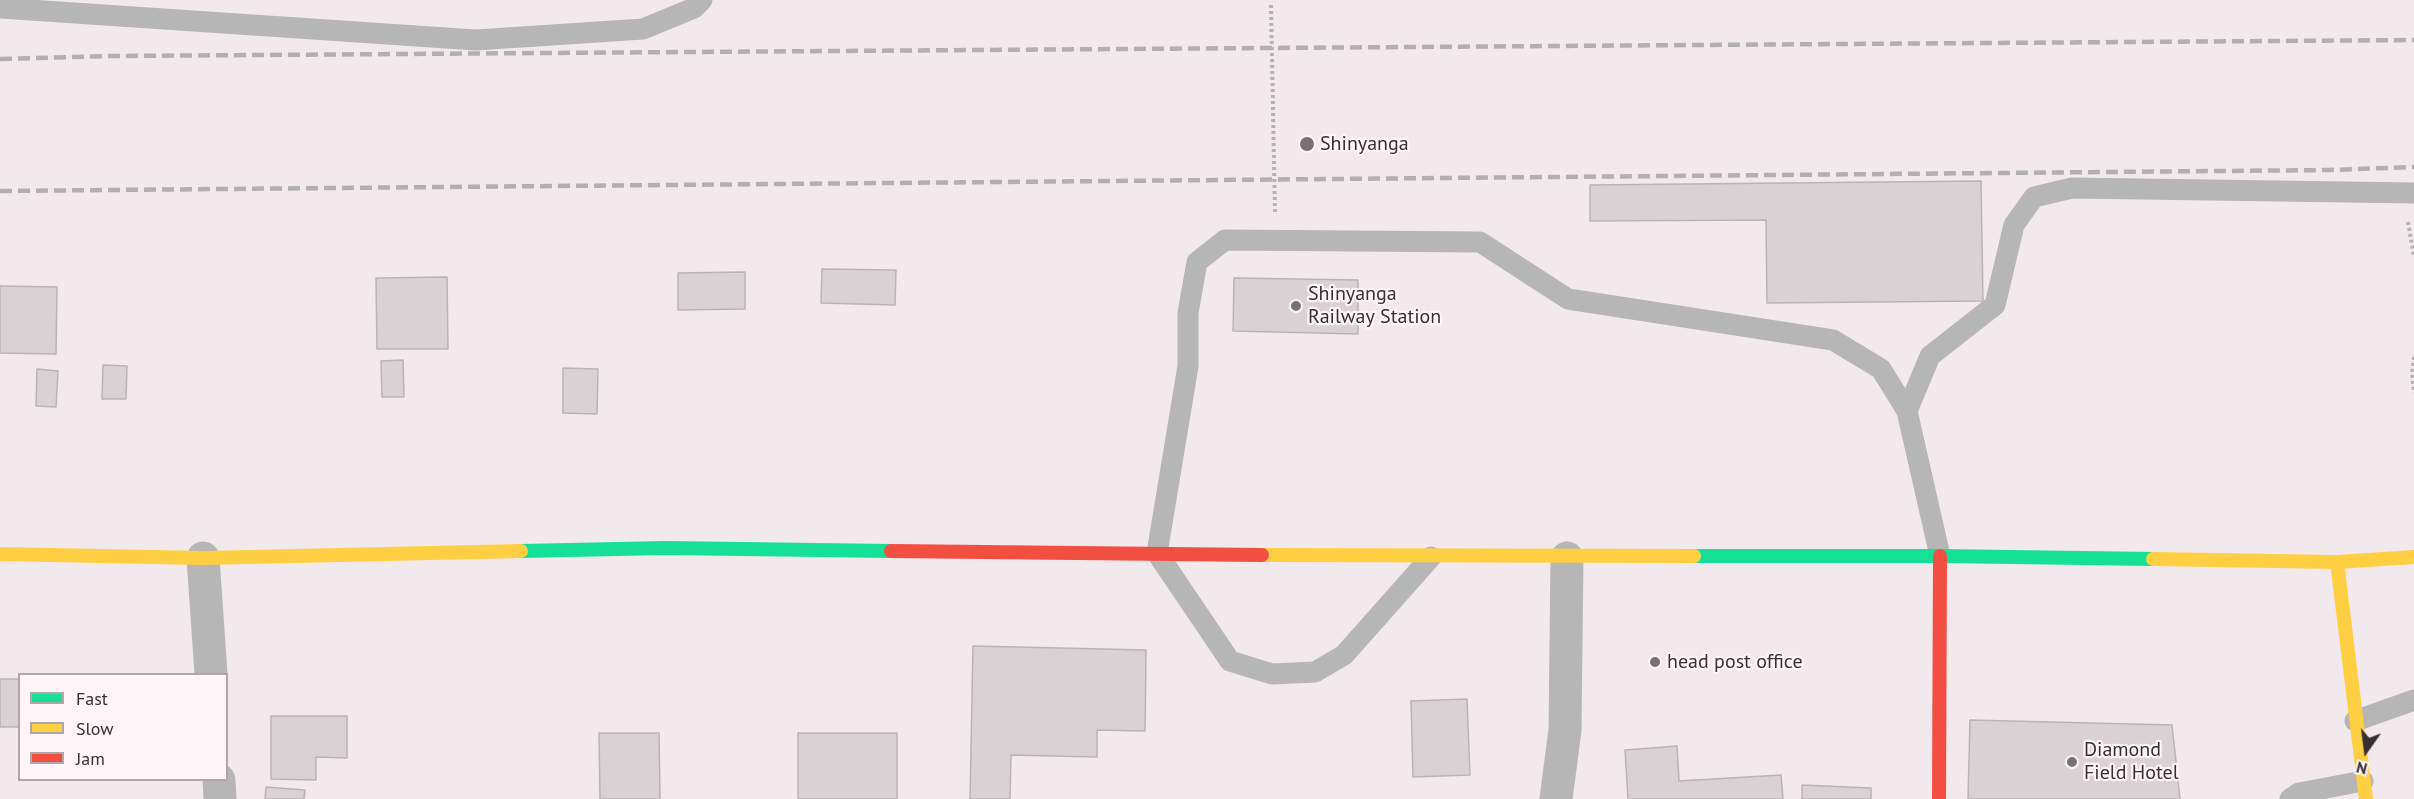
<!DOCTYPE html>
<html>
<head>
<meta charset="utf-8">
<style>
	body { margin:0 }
	#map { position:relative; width:2414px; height:799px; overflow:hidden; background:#f2e9ec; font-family:"PT Sans",sans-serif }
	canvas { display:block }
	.legend { position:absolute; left:18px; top:673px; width:210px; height:108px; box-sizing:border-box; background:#fff5f8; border:2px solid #afa6a9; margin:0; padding:8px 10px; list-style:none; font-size:18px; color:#363032 }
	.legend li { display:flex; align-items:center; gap:12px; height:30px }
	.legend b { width:30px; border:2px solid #afa6a9 }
	.north { position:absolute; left:2336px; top:721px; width:60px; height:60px; -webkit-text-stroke:4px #fff5f8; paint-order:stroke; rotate:194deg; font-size:16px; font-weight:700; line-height:24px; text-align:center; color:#363032 }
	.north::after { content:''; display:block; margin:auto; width:21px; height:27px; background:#363032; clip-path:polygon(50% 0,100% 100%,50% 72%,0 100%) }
</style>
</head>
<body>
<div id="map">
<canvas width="2414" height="799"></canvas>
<ul class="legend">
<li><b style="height:8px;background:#16e098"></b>Fast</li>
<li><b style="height:8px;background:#ffcf43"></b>Slow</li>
<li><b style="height:8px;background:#f24e42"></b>Jam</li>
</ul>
<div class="north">N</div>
</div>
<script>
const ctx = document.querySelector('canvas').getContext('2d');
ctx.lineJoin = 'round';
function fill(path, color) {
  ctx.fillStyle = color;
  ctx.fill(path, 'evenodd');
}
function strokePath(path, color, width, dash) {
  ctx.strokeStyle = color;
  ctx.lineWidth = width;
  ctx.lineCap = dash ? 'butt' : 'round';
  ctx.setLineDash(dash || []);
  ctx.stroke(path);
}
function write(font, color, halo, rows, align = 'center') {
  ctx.font = font + ' "PT Sans",sans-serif';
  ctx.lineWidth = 4.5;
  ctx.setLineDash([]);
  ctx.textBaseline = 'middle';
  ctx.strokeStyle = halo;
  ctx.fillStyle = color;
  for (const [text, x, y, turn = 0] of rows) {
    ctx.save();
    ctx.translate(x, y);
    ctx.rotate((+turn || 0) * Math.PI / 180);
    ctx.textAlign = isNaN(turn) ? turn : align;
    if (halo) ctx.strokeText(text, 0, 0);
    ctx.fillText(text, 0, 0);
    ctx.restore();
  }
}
const building = new Path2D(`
	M1981,181L1983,301L1767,303L1766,220L1590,221V185Z
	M822,269L896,270L895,305L821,303Z
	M745,272V309L678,310V273Z
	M447,277L448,349H377L376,278Z
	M1234,278L1358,280V334L1233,331Z
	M0,286L57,287L56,354L0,353Z
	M403,360L404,397H382L381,361Z
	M103,365L127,366L126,399H102Z
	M563,368L598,369L597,414L563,413Z
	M37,369L58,371L56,407L36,406Z
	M973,646L1146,650L1145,731L1097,730V757L1011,755L1010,799H970Z
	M0,679H20V727H0Z
	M1467,699L1470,775L1413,777L1411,701Z
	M271,716H347V758L316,757V780L271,779Z
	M1970,720L2172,725L2180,799H1968Z
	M599,733H659L660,799H600Z
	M798,733H897V799H798Z
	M1677,746L1679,781L1781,775L1783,799H1628L1625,750Z
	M1802,785L1871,788V799H1802Z
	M266,787L305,790L304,799H265Z`);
const path = new Path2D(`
	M2408,222L2414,257
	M2414,357L2412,373L2414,393`);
const lane = new Path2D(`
	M0,8L476,40L643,29L694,8L702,0
	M1907,411L1930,356L1995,305L2014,225L2034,197L2072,188L2414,193
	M1431,557L1344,655L1315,672L1272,674L1230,661L1157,553L1188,366V313L1197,262L1225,240L1480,242L1568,299L1833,340L1881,369L1907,411L1940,556
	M2355,721L2414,700
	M2290,799L2299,793L2363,781`);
const street = new Path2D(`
	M203,558L211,674
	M219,780L220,799
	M1556,799L1565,730L1567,558`);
const fast = new Path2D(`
	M521,551L666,548L891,551
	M1694,556H1940L2153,559`);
const slow = new Path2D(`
	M0,554L203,558L521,551
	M1262,555L1694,556
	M2153,559L2337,562L2414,557
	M2337,562L2366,799`);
const jam = new Path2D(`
	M891,551L1262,555
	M1939,799L1940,556`);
const rail = new Path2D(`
	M0,59L112,56L2414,40
	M0,191L2330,170L2414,167`);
const pathBridge = new Path2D(`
	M1271,5L1275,213`);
const markers = [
	[1307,144,8,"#787173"],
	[1296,306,6,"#787173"],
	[1655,662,6,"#787173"],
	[2072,762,6,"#787173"]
];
const poiNames = [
	["Shinyanga",1320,144],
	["Shinyanga",1308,294],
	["Railway Station",1308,317],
	["head post office",1667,662],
	["Diamond",2084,750],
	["Field Hotel",2084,773]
];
fill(building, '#d9d2d5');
strokePath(building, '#bab3b6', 1.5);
strokePath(path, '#b4b2b1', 4, [3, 3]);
strokePath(lane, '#b6b6b6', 21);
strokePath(street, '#b6b6b6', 33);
strokePath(fast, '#16e098', 14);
strokePath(slow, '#ffcf43', 14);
strokePath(jam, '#f24e42', 14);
strokePath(rail, '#b2afb0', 4.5, [12, 6]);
strokePath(pathBridge, '#b4b2b1', 4, [3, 3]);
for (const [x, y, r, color] of markers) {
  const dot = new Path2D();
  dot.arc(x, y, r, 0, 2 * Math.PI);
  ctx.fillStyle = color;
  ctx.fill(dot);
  strokePath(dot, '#fff5f8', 2);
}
write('20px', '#363032', '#fff5f8', poiNames, 'left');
</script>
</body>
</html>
